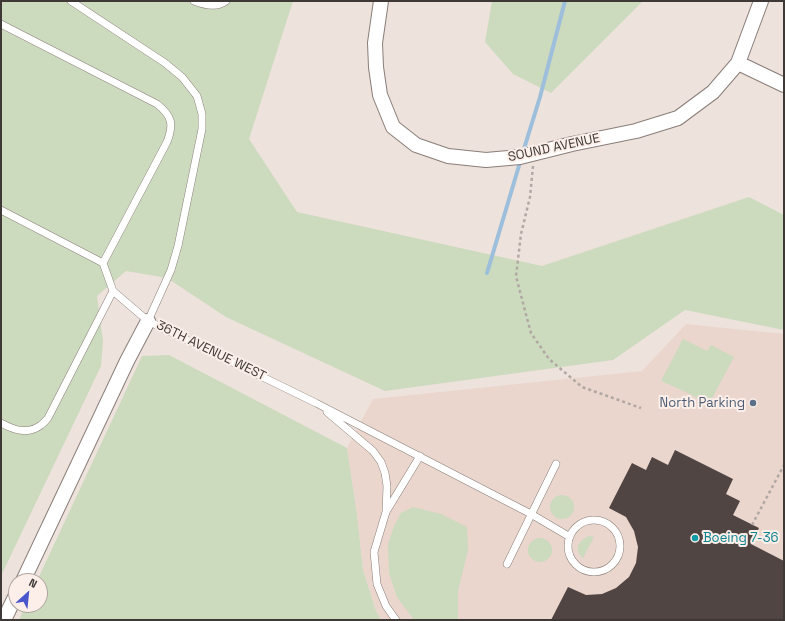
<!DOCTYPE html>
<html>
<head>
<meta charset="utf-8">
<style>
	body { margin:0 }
	#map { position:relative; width:785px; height:621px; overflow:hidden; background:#eee2dc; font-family:"Space Grotesk",sans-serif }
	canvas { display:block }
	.frame { position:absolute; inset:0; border:2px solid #3e3936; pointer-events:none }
	.north { position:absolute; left:8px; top:573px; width:40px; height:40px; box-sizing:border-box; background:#fcefe9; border:1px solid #b0a6a1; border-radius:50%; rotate:27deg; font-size:11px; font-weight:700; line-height:16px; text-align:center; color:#3e3936 }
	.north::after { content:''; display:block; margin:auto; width:14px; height:18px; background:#4a56cb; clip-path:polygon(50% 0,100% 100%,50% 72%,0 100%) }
</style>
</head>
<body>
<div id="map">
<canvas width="785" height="621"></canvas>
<div class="frame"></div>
<div class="north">N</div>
</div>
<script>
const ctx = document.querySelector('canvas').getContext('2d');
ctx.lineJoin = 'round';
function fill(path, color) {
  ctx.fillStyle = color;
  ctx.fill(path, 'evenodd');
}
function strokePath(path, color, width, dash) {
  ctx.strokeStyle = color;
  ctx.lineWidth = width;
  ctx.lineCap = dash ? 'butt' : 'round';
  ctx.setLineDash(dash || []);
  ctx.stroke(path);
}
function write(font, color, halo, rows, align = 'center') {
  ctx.font = font + ' "Space Grotesk",sans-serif';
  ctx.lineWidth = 4;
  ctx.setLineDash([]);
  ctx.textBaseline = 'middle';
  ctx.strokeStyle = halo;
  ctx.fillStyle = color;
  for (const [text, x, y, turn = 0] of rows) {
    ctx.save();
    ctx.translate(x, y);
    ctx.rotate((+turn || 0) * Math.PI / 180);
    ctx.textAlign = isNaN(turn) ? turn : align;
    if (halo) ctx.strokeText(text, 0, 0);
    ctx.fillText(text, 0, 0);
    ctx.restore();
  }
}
const built = new Path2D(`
	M686,324L784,334V620H381L376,611L363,570L357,515L347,448L373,399L642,371Z`);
const green = new Path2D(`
	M1,1H293L249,139L297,212L542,266L749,197L784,215V330L685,310L613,360L385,391L226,317L167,278L126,271L97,296L103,341L101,366L1,576Z
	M492,1H643L551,93L513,74L485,42Z
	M683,339L707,351L711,345L734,357L709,404L686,392L661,381Z
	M169,355L347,448L357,515L363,570L376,611L381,620H19L26,605H40V581H37L142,356Z
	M550 507a12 12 0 1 1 24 0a12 12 0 1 1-24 0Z
	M413,507L441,514L467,527L468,550L458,591V620H414L397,597L389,573L388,544L394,526L401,513Z
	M590,536L594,537L583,558C573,550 579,539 590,536Z
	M528 550a12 12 0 1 1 24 0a12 12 0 1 1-24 0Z`);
const stream = new Path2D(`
	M523,152L540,97L565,1
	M487,273L521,159`);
const building = new Path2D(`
	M675,450L733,479L726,494L740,501L733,515L759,528L751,544L784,561V620H551L568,587L586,595L602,594L616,588L629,577L636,563L638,547L634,531L626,517L609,508L632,463L646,470L652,457L668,465Z`);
const path = new Path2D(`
	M533,166L530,197L521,234L516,276L524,307L531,333L549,359L582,387L641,408
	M752,525L784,465`);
const service = new Path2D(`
	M71,1L165,63L182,77L197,96L202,114V129L178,246L171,270L148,321
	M194,1C204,5 217,8 226,1
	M1,24L157,104C172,116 174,124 167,142L103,263
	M1,210L103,263L113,291L148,321L316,403L531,514L570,537
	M327,412L373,451L381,462L385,473L387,486L386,512L374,552L377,584L386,606L396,620
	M1,423C14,430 28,435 41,425C44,423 46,420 48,418L113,291
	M386,512L420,456
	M568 546a26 26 0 1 1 52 0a26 26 0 1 1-52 0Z
	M507,564L556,464`);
const minor = new Path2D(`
	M381,1L375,43L376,67L380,95L393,127L416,145L448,156L486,160L520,157L572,144L636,131L678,118L713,92L738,63L761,1
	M738,63L784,85
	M23,581L127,361L148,321
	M4,620L16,595`);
const markers = [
	[753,403,4,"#5c6f8a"],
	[695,538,4,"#0f9aa8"]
];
const streetNames = [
	["SOUND AVENUE",554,148,-12],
	["36TH AVENUE WEST",211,351,26]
];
const serviceNames = [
	["North Parking",745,403]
];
const cultureNames = [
	["Boeing 7-36",703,538]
];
fill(built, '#ead6cd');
fill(green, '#ccdabe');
strokePath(stream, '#9dbfdb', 4);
fill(building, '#514543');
strokePath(service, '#8a7e79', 8);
strokePath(minor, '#8a7e79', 16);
strokePath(path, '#b2a8a3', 2.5, [3, 3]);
strokePath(service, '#fff', 7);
strokePath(minor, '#fff', 14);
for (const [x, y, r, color] of markers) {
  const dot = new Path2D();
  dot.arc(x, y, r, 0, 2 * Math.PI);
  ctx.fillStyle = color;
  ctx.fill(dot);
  strokePath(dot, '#fcefe9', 1.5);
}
write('13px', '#3e3936', '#fcefe9', streetNames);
write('13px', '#4e5e75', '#fcefe9', serviceNames, 'right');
write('13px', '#0d838f', '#fcefe9', cultureNames, 'left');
</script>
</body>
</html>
